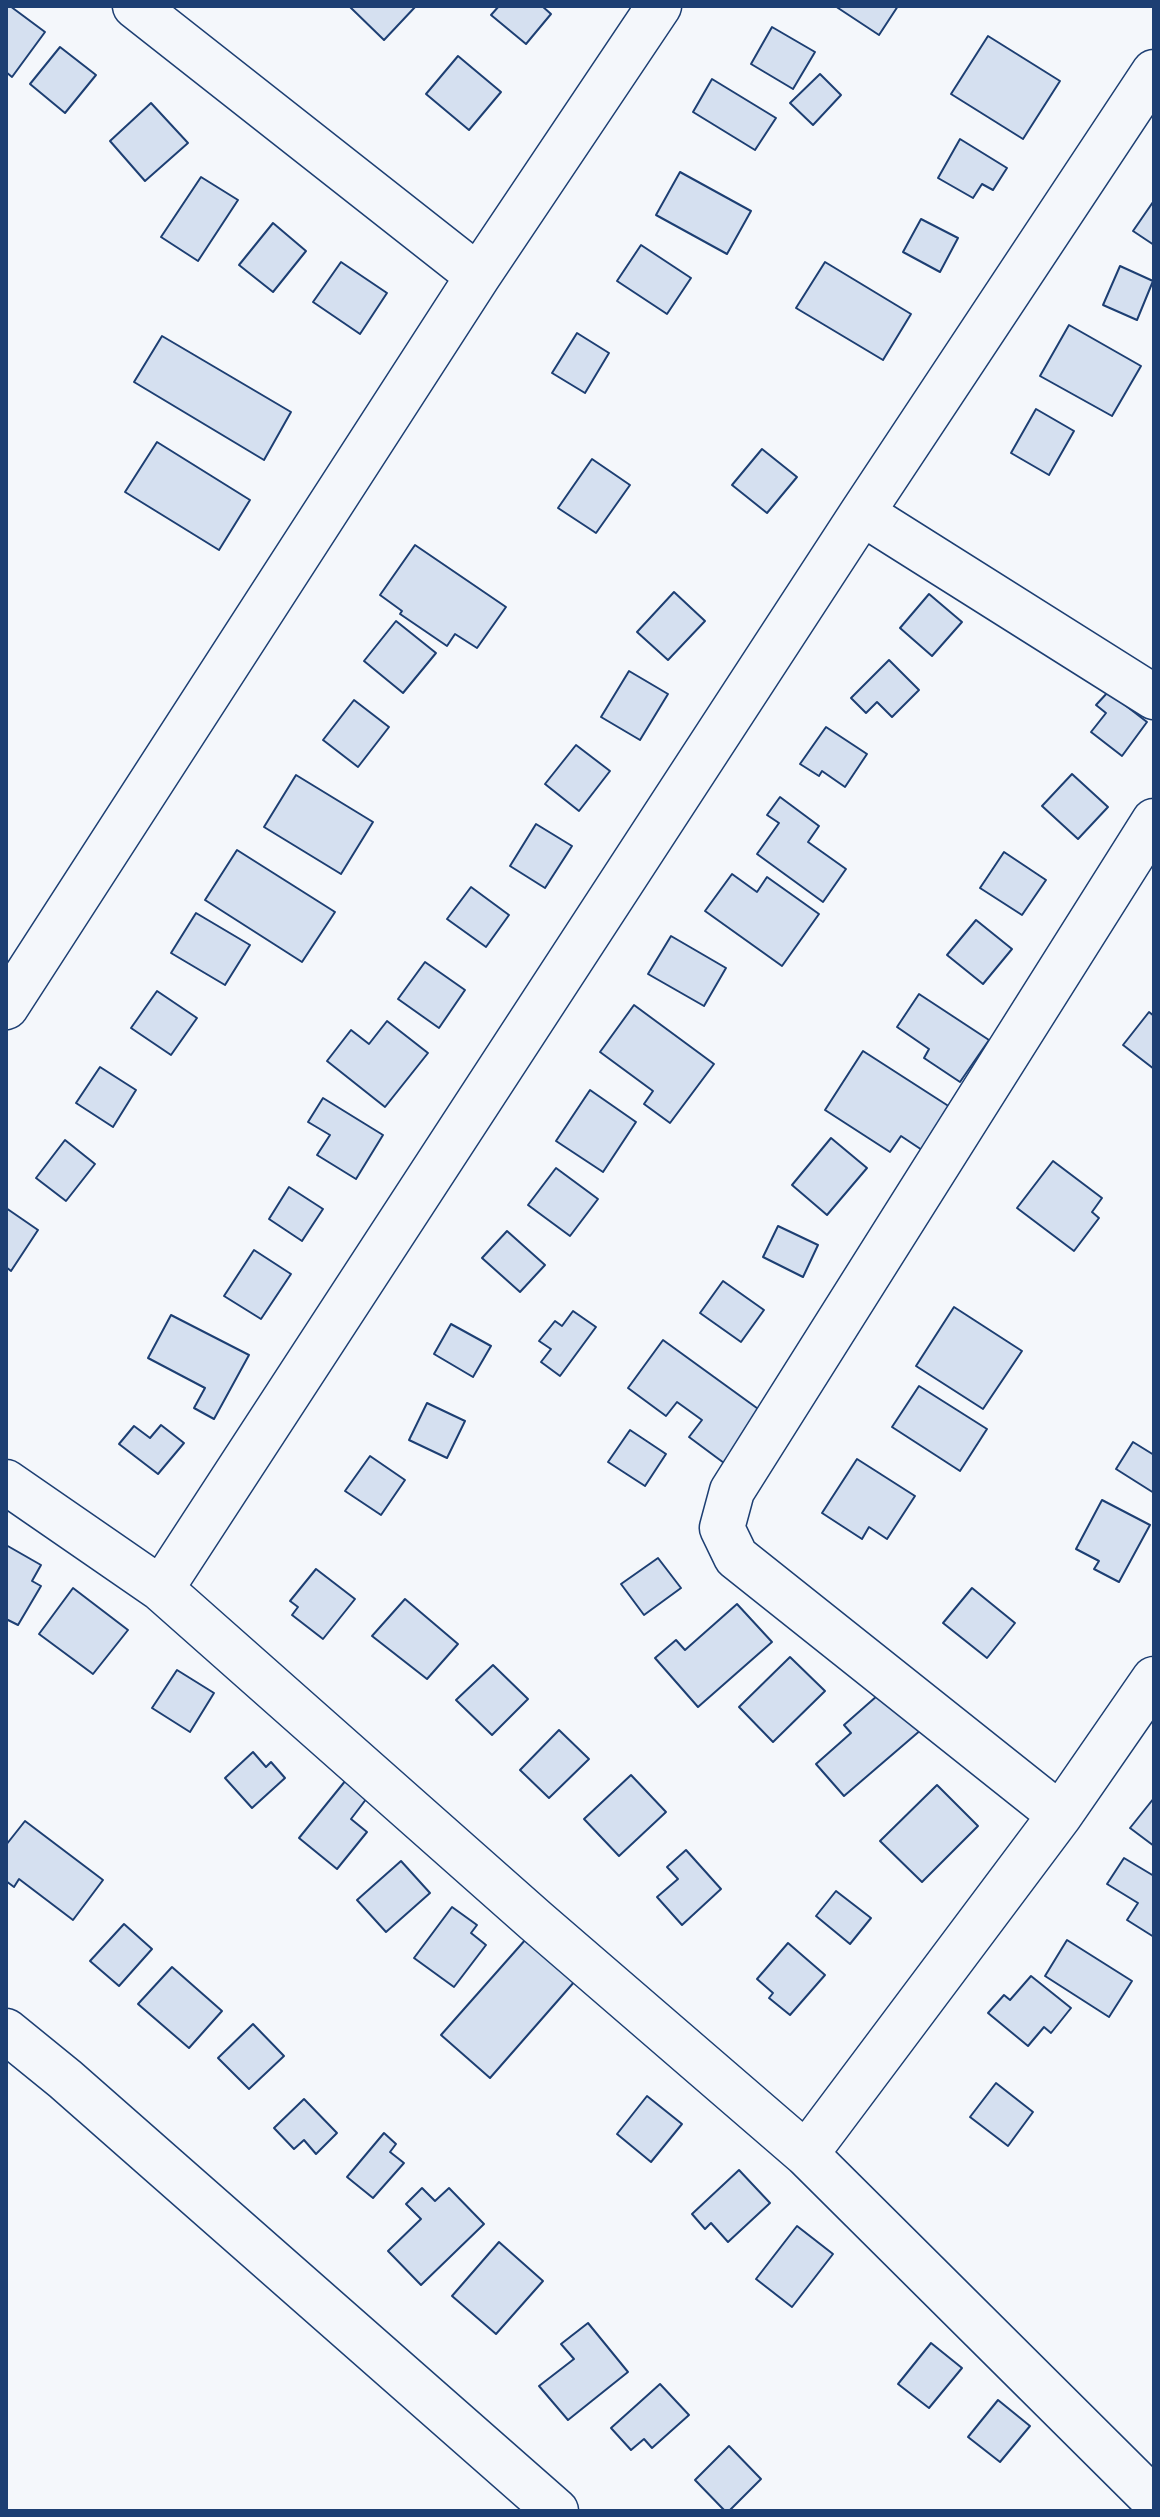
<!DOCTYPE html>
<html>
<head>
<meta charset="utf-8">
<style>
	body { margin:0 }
	#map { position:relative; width:1160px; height:2517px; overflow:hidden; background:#f4f7fb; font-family:"Fira Sans",sans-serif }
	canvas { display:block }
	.frame { position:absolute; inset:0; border:8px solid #1d3f73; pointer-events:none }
</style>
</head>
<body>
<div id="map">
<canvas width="1160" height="2517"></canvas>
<div class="frame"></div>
</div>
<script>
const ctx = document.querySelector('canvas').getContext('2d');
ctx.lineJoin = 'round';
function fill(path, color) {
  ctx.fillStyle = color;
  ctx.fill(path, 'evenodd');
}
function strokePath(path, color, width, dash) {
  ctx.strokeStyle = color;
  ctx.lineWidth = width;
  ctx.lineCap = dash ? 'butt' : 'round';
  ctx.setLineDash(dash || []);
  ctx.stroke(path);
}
const building = new Path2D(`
	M6,6H10L45,32L12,77L6,72Z
	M349,6H416L384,40Z
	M499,6H542L551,14L526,44L491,15Z
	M835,6H898L879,35Z
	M772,27L815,52L793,89L751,64Z
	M988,36L1060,81L1023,139L951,94Z
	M60,47L96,75L65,113L30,84Z
	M458,56L501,92L469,130L426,94Z
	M820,74L841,95L813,125L790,103Z
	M712,79L776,118L755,150L693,112Z
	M151,103L188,143L145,181L110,141Z
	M960,139L1007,168L993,190L982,184L973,198L938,178Z
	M680,172L751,211L727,254L656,215Z
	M201,177L238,200L198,261L161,237Z
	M1153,202L1154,203V245L1133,231Z
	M921,219L958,238L940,272L903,252Z
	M273,223L306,251L273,292L239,265Z
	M641,245L691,278L667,314L617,281Z
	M341,262L387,293L360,334L313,302Z
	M825,262L911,314L883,360L796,308Z
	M1120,266L1153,281L1137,320L1103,305Z
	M1069,325L1141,366L1112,416L1040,376Z
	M577,333L609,353L585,393L552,373Z
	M162,336L291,412L264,460L134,382Z
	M1036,409L1074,431L1049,475L1011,453Z
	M157,442L250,500L219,550L125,492Z
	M762,449L797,477L767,513L732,485Z
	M592,459L630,485L596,533L558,508Z
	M415,545L506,607L477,648L455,634L447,646L400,614L402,611L380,595Z
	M674,592L705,621L668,660L637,632Z
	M929,594L962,622L932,656L900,628Z
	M396,621L436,653L403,693L364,661Z
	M889,660L919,690L892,717L877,702L866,713L851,698Z
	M629,671L668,694L640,740L601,717Z
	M1108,692L1147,722L1122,756L1091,732L1106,713L1096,705Z
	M354,700L389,727L358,767L323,740Z
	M826,727L867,754L845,787L822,771L819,776L800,764Z
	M576,745L610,771L579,811L545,784Z
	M1072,774L1108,807L1078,839L1042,806Z
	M296,775L373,822L341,874L264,827Z
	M780,797L819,826L808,842L846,869L823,902L757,854L779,823L767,815Z
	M536,824L572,846L545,888L510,866Z
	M237,850L335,912L302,962L205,900Z
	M1004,852L1046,880L1022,915L980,888Z
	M732,874L757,892L767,877L819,914L782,966L705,911Z
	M471,887L509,915L486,947L447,919Z
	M196,913L250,945L225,985L171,953Z
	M976,920L1012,949L983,984L947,955Z
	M671,936L726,968L704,1006L648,974Z
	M425,962L465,990L439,1028L398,999Z
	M157,991L197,1018L171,1055L131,1028Z
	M919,994L989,1040L960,1082L924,1058L929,1049L897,1027Z
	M634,1005L714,1064L670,1123L644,1104L653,1091L600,1052Z
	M1149,1012L1154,1016V1069L1123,1045Z
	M387,1021L428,1053L385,1107L327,1061L351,1030L369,1044Z
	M863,1051L950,1107L922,1150L901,1136L890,1152L825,1110Z
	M100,1067L136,1090L113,1127L76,1103Z
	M590,1090L636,1122L603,1172L556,1141Z
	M323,1098L383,1135L356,1179L317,1155L330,1135L308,1122Z
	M831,1138L867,1168L827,1215L792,1185Z
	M65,1140L95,1164L66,1201L36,1178Z
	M1053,1161L1102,1198L1092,1212L1099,1218L1074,1251L1017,1208Z
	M556,1168L598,1199L570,1236L528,1205Z
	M289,1187L323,1209L302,1241L269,1219Z
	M6,1208L38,1230L11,1271L6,1267Z
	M778,1226L818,1245L803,1277L763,1257Z
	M507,1231L545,1265L520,1292L482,1258Z
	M254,1250L291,1274L261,1319L224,1296Z
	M723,1281L764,1310L741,1342L700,1313Z
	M954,1307L1022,1351L983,1409L916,1366Z
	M573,1311L596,1327L560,1376L541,1362L551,1349L539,1341L555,1321L562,1326Z
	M171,1315L249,1355L214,1419L194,1408L205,1388L148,1358Z
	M451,1324L491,1346L473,1377L434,1354Z
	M663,1340L761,1411L724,1463L689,1437L702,1420L677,1402L666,1416L628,1388Z
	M919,1386L987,1429L960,1471L892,1427Z
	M427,1403L465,1421L447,1458L409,1440Z
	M161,1425L184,1443L158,1474L119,1444L134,1426L150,1438Z
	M630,1430L666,1454L645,1486L608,1462Z
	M1133,1442L1154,1455V1493L1116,1469Z
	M370,1456L405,1480L381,1515L345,1491Z
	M857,1459L915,1496L887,1539L869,1527L862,1539L822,1513Z
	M1102,1500L1150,1525L1119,1582L1094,1569L1099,1561L1076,1549Z
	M6,1545L41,1565L32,1581L41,1586L18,1625L6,1619Z
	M658,1558L681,1588L644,1615L621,1584Z
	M316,1569L355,1599L323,1639L292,1615L298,1607L290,1601Z
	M73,1588L128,1630L93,1674L39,1634Z
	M972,1588L1015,1623L987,1658L943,1623Z
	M405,1599L458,1644L427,1679L372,1636Z
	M737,1604L772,1642L698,1707L655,1658L676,1640L685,1650Z
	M790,1657L825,1691L773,1742L739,1707Z
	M493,1665L528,1699L492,1735L456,1700Z
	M177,1670L214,1693L190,1732L152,1708Z
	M886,1688L922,1729L844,1796L816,1764L851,1733L844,1725Z
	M559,1730L589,1759L549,1798L520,1770Z
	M253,1752L266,1767L271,1762L285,1778L252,1808L225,1778Z
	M631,1775L666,1812L619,1856L584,1819Z
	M346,1780L367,1798L351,1819L367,1832L337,1869L299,1838Z
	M937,1785L978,1826L922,1882L880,1841Z
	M1154,1798V1846L1130,1828Z
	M25,1821L103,1880L73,1920L19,1879L14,1887L6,1881V1845Z
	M686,1850L721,1889L682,1925L657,1897L678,1879L667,1867Z
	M1124,1858L1154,1876V1937L1127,1920L1138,1903L1107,1884Z
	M401,1861L430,1893L386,1932L357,1900Z
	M836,1891L871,1918L850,1944L816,1916Z
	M452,1907L477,1925L471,1933L486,1945L454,1987L414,1958Z
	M124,1924L152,1949L119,1986L90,1961Z
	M526,1939L575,1981L490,2078L441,2035Z
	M1067,1940L1132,1981L1109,2017L1045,1976Z
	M788,1943L825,1975L790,2015L769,1998L773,1993L757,1979Z
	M172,1967L222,2011L189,2048L138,2004Z
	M1031,1976L1071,2008L1051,2033L1044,2027L1028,2046L988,2013L1004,1995L1010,2000Z
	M253,2024L284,2056L249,2089L218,2058Z
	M996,2083L1033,2112L1008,2146L970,2117Z
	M647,2096L682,2124L651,2162L617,2134Z
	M304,2099L337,2133L316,2154L304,2140L294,2149L274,2128Z
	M384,2133L396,2144L390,2152L404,2163L373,2198L347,2177Z
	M739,2170L770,2203L728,2242L711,2223L705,2229L692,2214Z
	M422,2188L435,2201L449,2188L484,2224L421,2285L388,2251L421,2219L406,2204Z
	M797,2226L833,2254L792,2307L756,2279Z
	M499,2242L543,2281L496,2334L452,2296Z
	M588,2323L628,2372L568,2420L539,2386L574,2359L561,2344Z
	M931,2343L962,2368L929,2408L898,2384Z
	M660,2384L689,2415L652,2448L644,2439L631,2450L611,2428Z
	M998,2400L1030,2426L1000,2462L968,2437Z
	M729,2446L761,2479L729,2511H725L695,2480Z`);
const minor = new Path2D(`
	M135,6L478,276
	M862,513L1154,697
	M6,1007L478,276L659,6
	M6,1482L161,1589L536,1921L806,2154L1154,2500
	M161,1589L862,513L1154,72
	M1060,1815L1154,1679
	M6,2031L65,2079L556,2511
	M806,2154L1060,1815L736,1557L722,1528L732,1491L1154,821`);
fill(building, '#d5e0f0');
strokePath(building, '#1d3f73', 2);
strokePath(minor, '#1d3f73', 47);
strokePath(minor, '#f4f7fb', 44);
</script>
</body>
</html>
